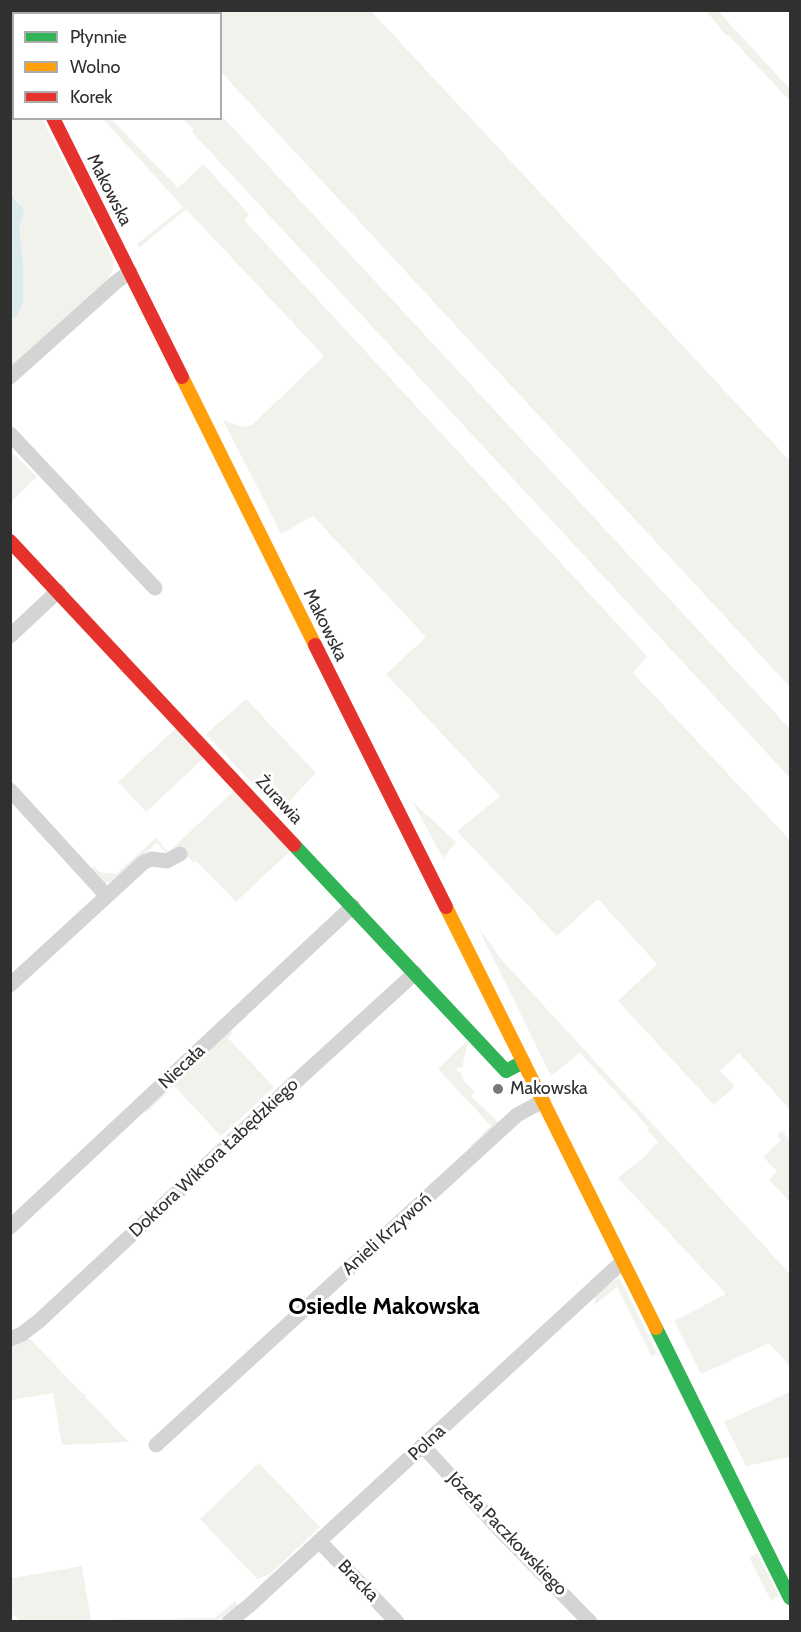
<!DOCTYPE html>
<html>
<head>
<meta charset="utf-8">
<style>
	body { margin:0 }
	#map { position:relative; width:801px; height:1632px; overflow:hidden; background:#fff; font-family:Cabin,sans-serif }
	canvas { display:block }
	.frame { position:absolute; inset:0; border:12px solid #303030; pointer-events:none }
	.legend { position:absolute; left:12px; top:12px; width:210px; height:108px; box-sizing:border-box; background:#fff; border:2px solid #acacac; margin:0; padding:8px 10px; list-style:none; font-size:18px; color:#303030 }
	.legend li { display:flex; align-items:center; gap:12px; height:30px }
	.legend b { width:30px; border:2px solid #acacac }
</style>
</head>
<body>
<div id="map">
<canvas width="801" height="1632"></canvas>
<div class="frame"></div>
<ul class="legend">
<li><b style="height:8px;background:#30b455"></b>Płynnie</li>
<li><b style="height:8px;background:#ff9f0a"></b>Wolno</li>
<li><b style="height:8px;background:#e5322d"></b>Korek</li>
</ul>
</div>
<script>
const ctx = document.querySelector('canvas').getContext('2d');
ctx.lineJoin = 'round';
function fill(path, color) {
  ctx.fillStyle = color;
  ctx.fill(path, 'evenodd');
}
function strokePath(path, color, width, dash) {
  ctx.strokeStyle = color;
  ctx.lineWidth = width;
  ctx.lineCap = dash ? 'butt' : 'round';
  ctx.setLineDash(dash || []);
  ctx.stroke(path);
}
function write(font, color, halo, rows, align = 'center') {
  ctx.font = font + ' Cabin,sans-serif';
  ctx.lineWidth = 6;
  ctx.setLineDash([]);
  ctx.textBaseline = 'middle';
  ctx.strokeStyle = halo;
  ctx.fillStyle = color;
  for (const [text, x, y, turn = 0] of rows) {
    ctx.save();
    ctx.translate(x, y);
    ctx.rotate((+turn || 0) * Math.PI / 180);
    ctx.textAlign = isNaN(turn) ? turn : align;
    if (halo) ctx.strokeText(text, 0, 0);
    ctx.fillText(text, 0, 0);
    ctx.restore();
  }
}
const green = new Path2D(`
	M163,11H371L790,461V687L221,72L220,14L165,13Z
	M706,11H718L790,89V101L729,36L726,35Z
	M10,55L13,61L14,118L42,119L114,262L112,272L106,282L11,369L12,246L20,203L11,194Z
	M221,115L790,729V778L192,132L194,130L183,119L220,118Z
	M103,119H111L178,188L203,164L249,214L244,220L647,656L633,673L790,840V1110L739,1053L720,1071L735,1086L714,1105L618,1001L657,964L598,899L557,936L457,831L500,796L386,674L426,637L313,516L281,534L223,420L242,427L252,425L324,356L186,209L139,248L137,244L183,207Z
	M10,450L37,477L11,502H10Z
	M246,699L316,773L280,811H278L206,734Z
	M176,728L204,758L146,812L118,782Z
	M235,790L290,851L236,902L196,861L194,863L178,847L168,855L157,843L115,881C103,887 99,878 91,870L94,866L100,872L116,874L156,838L168,852Z
	M412,801L456,842L445,856L444,860Z
	M478,927L502,960L790,1274V1366L769,1343L701,1374L674,1321L726,1294L618,1178L644,1157L658,1142L647,1130L649,1128L580,1053L551,1076Z
	M230,1029L233,1032L228,1038L274,1087L221,1136L174,1086L146,1113L143,1110Z
	M469,1039L462,1068L458,1067L457,1071L461,1073L463,1080L475,1092L471,1096L499,1123L473,1147L470,1146L491,1126L438,1069Z
	M782,1131L790,1141V1202L769,1180L777,1171L763,1157L781,1140L777,1135Z
	M616,1279H620L657,1353L652,1357L617,1287L594,1305L596,1294Z
	M26,1339H30L84,1395L88,1393L85,1397L129,1442L62,1445L53,1393L11,1400V1345Z
	M790,1392V1457L746,1466L724,1422Z
	M259,1463L320,1527L270,1574L257,1579L200,1519Z
	M757,1553L779,1596L771,1601L749,1557Z
	M82,1566L91,1620L215,1618L235,1601L238,1606L233,1612L216,1621H20L11,1613L10,1574L13,1578Z`);
const water = new Path2D(`
	M10,193L24,210L19,228L23,264V302L17,316L11,319Z`);
const street = new Path2D(`
	M10,377L116,282L130,272
	M10,434L155,588
	M10,636L58,591
	M10,790L106,895
	M10,985L144,862L152,859L167,861L180,854
	M10,1227L353,906
	M10,1339L22,1334L39,1321L289,1088L415,973
	M156,1445L517,1115L543,1101
	M423,1446L500,1530L590,1622
	M319,1541L397,1622
	M229,1622L251,1604L622,1262`);
const fast = new Path2D(`
	M294,845L506,1071L523,1062
	M656,1328L790,1598`);
const slow = new Path2D(`
	M182,377L315,645
	M446,907L656,1328`);
const jam = new Path2D(`
	M10,34L14,40
	M53,118L182,377
	M10,541L294,845
	M315,645L446,907`);
const markers = [
	[498,1089,6,"#787878"]
];
const streetNames = [
	["Makowska",109,190,63],
	["Makowska",325,625,64],
	["Żurawia",279,800,47],
	["Niecała",182,1067,-43],
	["Doktora Wiktora Łabędzkiego",214,1158,-43],
	["Anieli Krzywoń",387,1234,-42],
	["Polna",427,1443,-43],
	["Józefa Paczkowskiego",507,1534,46],
	["Bracka",358,1581,46]
];
const poiNames = [
	["Makowska",510,1089]
];
const districtNames = [
	["Osiedle Makowska",384,1307]
];
fill(green, '#f1f2ec');
fill(water, '#dbebee');
strokePath(street, '#d4d4d4', 15);
strokePath(fast, '#30b455', 14);
strokePath(slow, '#ff9f0a', 14);
strokePath(jam, '#e5322d', 14);
for (const [x, y, r, color] of markers) {
  const dot = new Path2D();
  dot.arc(x, y, r, 0, 2 * Math.PI);
  ctx.fillStyle = color;
  ctx.fill(dot);
  strokePath(dot, '#fff', 2);
}
write('18px', '#303030', '#fff', streetNames);
write('18px', '#303030', '#fff', poiNames, 'left');
write('bold 24px', '#000', '#fff', districtNames);
</script>
</body>
</html>
